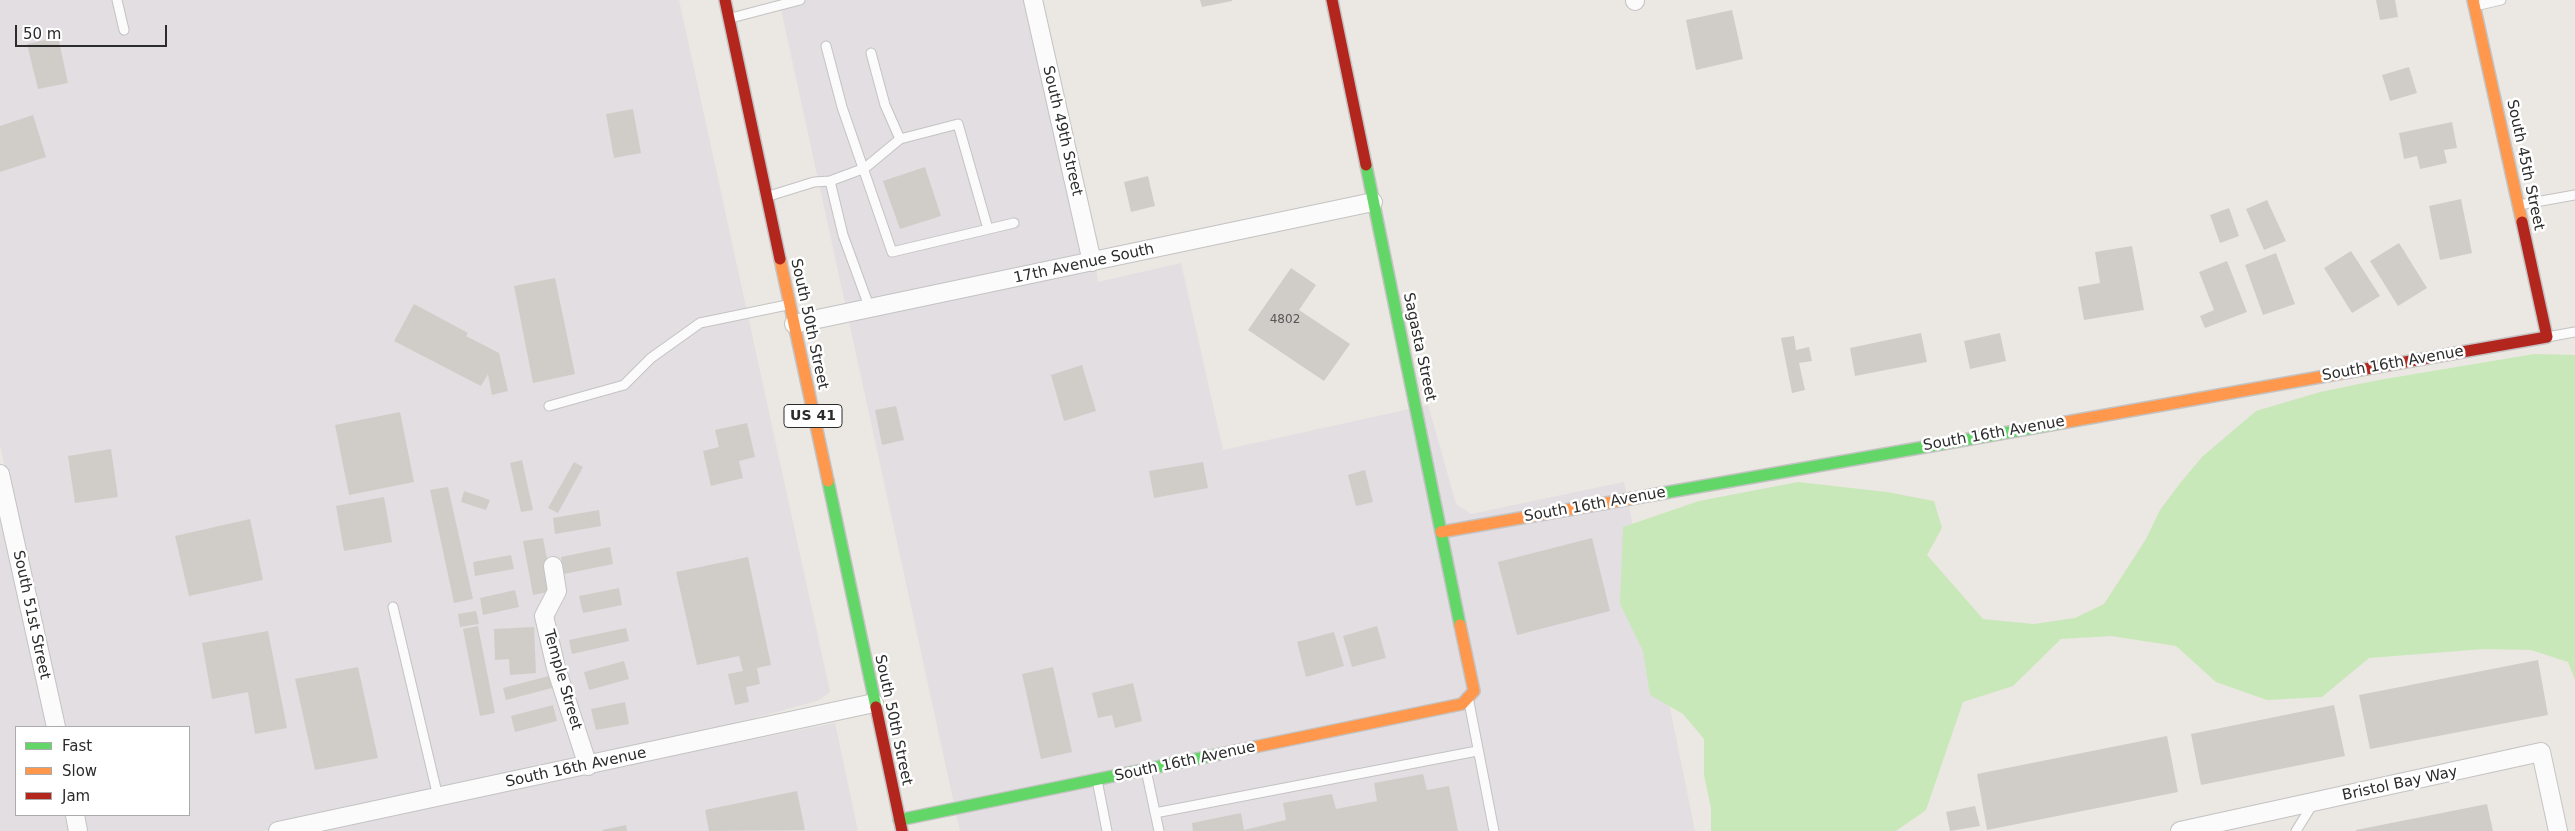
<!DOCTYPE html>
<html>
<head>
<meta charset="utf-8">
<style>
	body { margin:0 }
	#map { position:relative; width:2575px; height:831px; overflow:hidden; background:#ebe7e2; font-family:"DejaVu Sans",sans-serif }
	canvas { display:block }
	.legend { position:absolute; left:15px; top:726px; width:175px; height:90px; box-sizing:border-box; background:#fff; border:1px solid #ababab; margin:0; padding:6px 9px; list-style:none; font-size:15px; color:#2c2c2c }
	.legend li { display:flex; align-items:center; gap:10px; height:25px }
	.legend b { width:25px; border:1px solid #ababab }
	.scale { position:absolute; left:15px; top:25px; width:152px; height:22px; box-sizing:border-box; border:2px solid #2c2c2c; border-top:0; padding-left:6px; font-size:15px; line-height:18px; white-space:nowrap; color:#2c2c2c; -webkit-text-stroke:4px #fff; paint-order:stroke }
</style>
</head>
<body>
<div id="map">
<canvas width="2575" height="831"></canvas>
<ul class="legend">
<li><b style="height:6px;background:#63d668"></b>Fast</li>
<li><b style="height:6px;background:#ff974d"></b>Slow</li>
<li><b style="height:6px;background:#b3261e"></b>Jam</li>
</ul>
<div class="scale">50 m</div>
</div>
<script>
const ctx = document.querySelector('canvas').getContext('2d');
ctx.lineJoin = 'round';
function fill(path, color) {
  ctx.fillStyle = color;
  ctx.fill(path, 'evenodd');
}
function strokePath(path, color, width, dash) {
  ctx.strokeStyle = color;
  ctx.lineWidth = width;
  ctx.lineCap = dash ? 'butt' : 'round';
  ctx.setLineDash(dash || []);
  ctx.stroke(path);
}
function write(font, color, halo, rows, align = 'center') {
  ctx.font = font + ' "DejaVu Sans",sans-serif';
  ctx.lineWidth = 5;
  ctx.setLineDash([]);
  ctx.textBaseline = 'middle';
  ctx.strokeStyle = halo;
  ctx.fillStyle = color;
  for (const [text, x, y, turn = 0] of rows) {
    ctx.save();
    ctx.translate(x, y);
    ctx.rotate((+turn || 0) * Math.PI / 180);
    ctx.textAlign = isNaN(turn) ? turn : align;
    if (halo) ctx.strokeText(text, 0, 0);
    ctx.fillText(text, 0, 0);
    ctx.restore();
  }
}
const industrial = new Path2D(`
	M0,0H679L830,692L817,701L608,758L262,831H84L80,815H189V727H61L0,445Z
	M779,0H1040L1093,248L1098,282L1181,263L1223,450L1428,405L1456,504L1471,514L1624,482L1695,831H960Z
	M0,485L51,727H16V815H70L74,831H0Z
	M835,723L858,831H308L615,767Z`);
const green = new Path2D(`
	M2534,354L2575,355V680L2568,662L2531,650L2484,649L2369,658L2322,697L2267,700L2216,682L2176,646L2111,636L2061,639L2013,686L1963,702L1926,810L1896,831H1711V808L1704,775V739L1683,714L1650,695L1643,651L1620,604L1623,527L1699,501L1798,482L1887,492L1934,501L1942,528L1927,555L1983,619L2034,624L2075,618L2104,604L2146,539L2160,510L2181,482L2202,457L2256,411L2320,392L2379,380Z`);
const building = new Path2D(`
	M1200,0H1232V1L1202,7Z
	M2376,0H2395L2398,17L2380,20Z
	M1732,10L1743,59L1696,70L1686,20Z
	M58,37L68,83L38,89L27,44Z
	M2409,67L2417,93L2390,101L2382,75Z
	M633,109L641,153L614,158L606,114Z
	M33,115L46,157L0,172V126Z
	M2452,122L2457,148L2444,150L2447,163L2420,169L2417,156L2404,159L2399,133Z
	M925,167L941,216L900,229L883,181Z
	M1148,176L1155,206L1131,212L1124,182Z
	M2461,199L2472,253L2440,260L2429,206Z
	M2267,200L2286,241L2264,250L2246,209Z
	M2229,208L2239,236L2220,243L2210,215Z
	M2399,243L2427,288L2398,306L2370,261Z
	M2132,246L2144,310L2084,320L2078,287L2100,283L2095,252Z
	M2351,251L2380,296L2352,313L2324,268Z
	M2276,253L2295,304L2263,315L2245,265Z
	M2227,261L2247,312L2205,328L2200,316L2214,310L2199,272Z
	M1291,268L1316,285L1299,310L1350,344L1324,381L1248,330Z
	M555,278L575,374L533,383L514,286Z
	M414,304L468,333L466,336L499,353L508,391L492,395L488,374L481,386L394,341Z
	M1921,333L1927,362L1855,376L1850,348Z
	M2000,333L2006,361L1970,369L1964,341Z
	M1794,336L1796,350L1809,347L1812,361L1799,363L1805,390L1792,393L1781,338Z
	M1082,365L1096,411L1064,421L1051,375Z
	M896,406L904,440L882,445L875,410Z
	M400,412L414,482L349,495L335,425Z
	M747,423L755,457L739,461L743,478L711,486L703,451L719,447L715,430Z
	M111,449L118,497L75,503L68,456Z
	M522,460L533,510L521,512L510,463Z
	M574,462L583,467L558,513L548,508Z
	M1203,462L1208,488L1154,498L1149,471Z
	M1365,470L1373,502L1356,506L1348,475Z
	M448,487L473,599L454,603L430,490Z
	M464,491L490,500L486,510L461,502Z
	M384,497L392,542L344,551L336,506Z
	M599,510L601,526L555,534L553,518Z
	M250,519L263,580L189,596L175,536Z
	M543,538L553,591L533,595L523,541Z
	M1592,538L1610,611L1517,635L1498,562Z
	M610,547L613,564L564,574L561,557Z
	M511,555L514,569L475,576L473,562Z
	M748,557L771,665L757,668L760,684L746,687L749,702L735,705L728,674L743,671L739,656L697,665L676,572Z
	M619,588L622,605L583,613L579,596Z
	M515,590L519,607L483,615L480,598Z
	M476,611L479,624L460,627L458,614Z
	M478,626L495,713L480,716L463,629Z
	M1377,626L1386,658L1352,667L1343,636Z
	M534,627L536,673L510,675L509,659L495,660L494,629Z
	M626,628L629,641L572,654L569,640Z
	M268,631L287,728L255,734L248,692L212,699L202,643Z
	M1334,632L1344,666L1306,677L1297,642Z
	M2538,660L2548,715L2370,749L2359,695Z
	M624,661L629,679L589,690L584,672Z
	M358,667L378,758L315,770L295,679Z
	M1053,667L1072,752L1041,759L1022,674Z
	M549,676L552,688L506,700L503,688Z
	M1133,683L1142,721L1115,728L1112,715L1098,718L1092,693Z
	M625,702L629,724L596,730L591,709Z
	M553,705L557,721L515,732L511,716Z
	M2334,705L2345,756L2201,785L2191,734Z
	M2167,736L2178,792L1987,830L1977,774Z
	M1423,774L1427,790L1449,786L1458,831H1193L1192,823L1241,813L1244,830L1286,820L1283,803L1332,794L1336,809L1377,801L1374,783Z
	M797,791L805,830L709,831L705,810Z
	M2487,804L2493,831H2356V830Z
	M1975,806L1980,826L1950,831L1946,812Z
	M626,825L627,831H603L602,830Z`);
const lane = new Path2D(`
	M117,0L124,30
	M2475,6L2501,0
	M731,18L800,0
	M826,46L842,107L892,252L1014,223
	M871,53L885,105L900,139
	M830,181L865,168L900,139L958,124L988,229
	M769,196L814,182L830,181L843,235L870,309
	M2519,205L2575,195
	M2547,337L2575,332
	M549,406L624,385L651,358L700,323L787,305
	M393,607L438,797
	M1469,702L1494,831
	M1146,770L1159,831
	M1097,780L1107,831
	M1155,813L1477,751
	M2296,831L2314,802`);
const street = new Path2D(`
	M1033,0L1092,262
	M1635,0V1
	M794,324L1373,202
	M0,474L56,727
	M553,566L557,591L544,616L556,668L588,766
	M75,815L78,831
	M278,831L874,703
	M2180,831L2541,752L2558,831`);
const fast = new Path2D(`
	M1366,165L1460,625
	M828,481L876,707
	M1652,495L2061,423
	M899,820L1235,751`);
const slow = new Path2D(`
	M2473,0L2522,222
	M780,259L828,481
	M2061,423L2354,371
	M1441,532L1652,495
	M1235,751L1462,704L1474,691L1460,625`);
const jam = new Path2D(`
	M725,0L780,259
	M1332,0L1366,165
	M2354,371L2547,337L2522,222
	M876,707L902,831`);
const numberNames = [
	["4802",1285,320]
];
const shields = [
	[813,416,58]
];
const shieldNames = [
	["US 41",813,416]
];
const streetNames = [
	["South 49th Street",1062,131,77],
	["South 45th Street",2525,165,78],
	["17th Avenue South",1084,264,-12],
	["South 50th Street",809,324,78],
	["Sagasta Street",1419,347,78],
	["South 16th Avenue",2393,364,-10],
	["South 16th Avenue",1994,434,-10],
	["South 16th Avenue",1595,505,-10],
	["South 51st Street",31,615,78],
	["Temple Street",562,680,74],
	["South 50th Street",893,720,78],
	["South 16th Avenue",1185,762,-12],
	["South 16th Avenue",576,768,-12],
	["Bristol Bay Way",2400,784,-12]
];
fill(industrial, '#e2dee1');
fill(green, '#c9e8b9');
fill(building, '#d0cdc9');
strokePath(lane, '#c4c3c3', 11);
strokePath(street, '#c4c3c3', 20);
strokePath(fast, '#c4c3c3', 14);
strokePath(slow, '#c4c3c3', 14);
strokePath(jam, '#c4c3c3', 14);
strokePath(lane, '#fcfbfb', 9);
strokePath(street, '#fcfbfb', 18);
strokePath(fast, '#63d668', 11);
strokePath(slow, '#ff974d', 11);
strokePath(jam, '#b3261e', 11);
write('12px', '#575655', null, numberNames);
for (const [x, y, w] of shields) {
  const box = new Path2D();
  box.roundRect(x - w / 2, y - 11.5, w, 23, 4);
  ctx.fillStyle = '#fff';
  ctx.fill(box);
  strokePath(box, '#2c2c2c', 1);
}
write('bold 14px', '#2c2c2c', null, shieldNames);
write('15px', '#2c2c2c', '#fff', streetNames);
</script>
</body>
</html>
